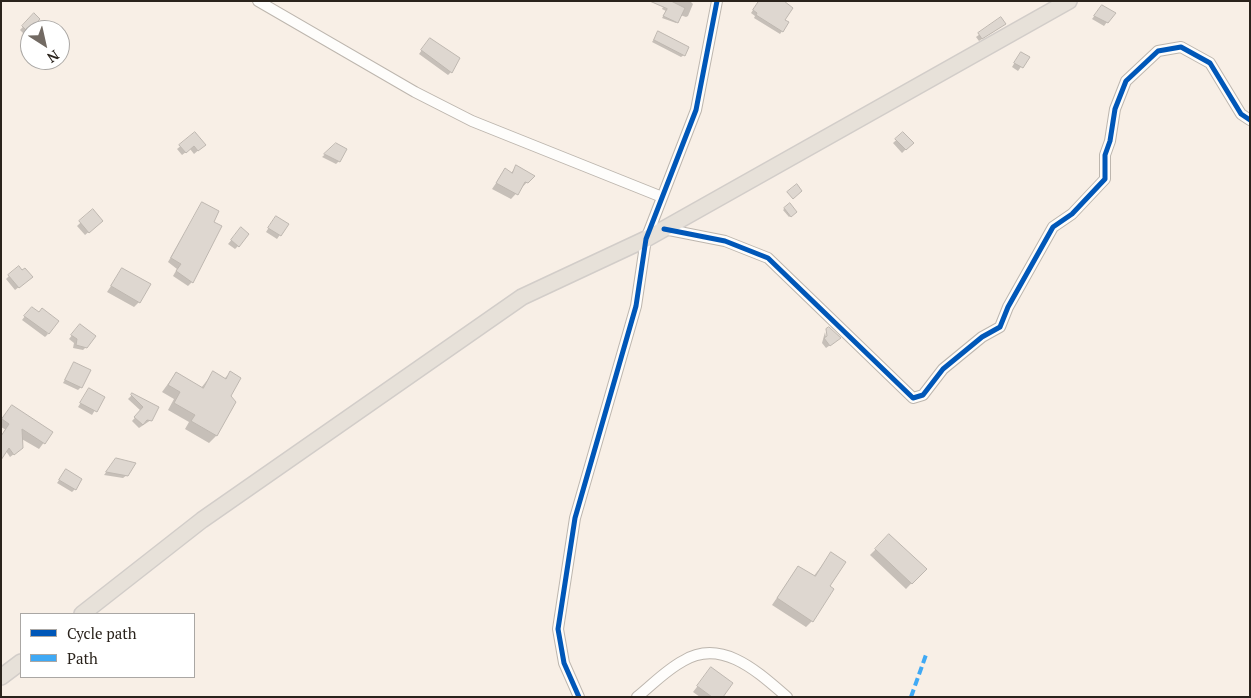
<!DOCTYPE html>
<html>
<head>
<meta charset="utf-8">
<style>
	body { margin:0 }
	#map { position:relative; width:1251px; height:698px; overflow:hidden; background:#f8efe6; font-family:"PT Serif",serif }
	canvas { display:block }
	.frame { position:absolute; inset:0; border:2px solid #2a231c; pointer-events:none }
	.legend { position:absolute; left:20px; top:613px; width:175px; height:65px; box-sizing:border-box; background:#fff; border:1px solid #aaa7a4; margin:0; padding:6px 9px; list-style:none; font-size:15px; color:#2a231c }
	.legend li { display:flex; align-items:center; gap:10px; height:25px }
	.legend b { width:25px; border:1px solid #aaa7a4 }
	.north { position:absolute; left:20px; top:20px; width:50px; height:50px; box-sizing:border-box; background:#fff; border:1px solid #aaa7a4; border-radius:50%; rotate:145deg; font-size:14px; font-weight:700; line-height:20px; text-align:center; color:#2a231c }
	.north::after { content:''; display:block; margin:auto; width:18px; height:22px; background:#726a63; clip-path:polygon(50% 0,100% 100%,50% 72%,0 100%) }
</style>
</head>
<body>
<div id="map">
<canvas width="1251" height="698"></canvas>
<div class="frame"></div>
<ul class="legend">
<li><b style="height:6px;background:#0057b8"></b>Cycle path</li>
<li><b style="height:6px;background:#3fa9f5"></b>Path</li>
</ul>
<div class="north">N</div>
</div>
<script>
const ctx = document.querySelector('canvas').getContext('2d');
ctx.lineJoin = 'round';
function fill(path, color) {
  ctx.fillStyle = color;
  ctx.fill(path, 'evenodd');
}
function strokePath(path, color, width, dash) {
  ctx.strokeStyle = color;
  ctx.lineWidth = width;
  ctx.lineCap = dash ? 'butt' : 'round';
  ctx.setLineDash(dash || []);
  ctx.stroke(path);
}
const shadow = new Path2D(`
	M666,1H690L693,4L688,16L686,17L680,15L676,23L662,18L666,11L662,9Z
	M759,1L788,23L780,34L754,18L755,16L751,13Z
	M1099,10L1107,22L1104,26L1092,19Z
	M34,15L38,19L24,34L20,30Z
	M1000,19L1002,26L979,41L976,37Z
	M658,33L684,55L681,57L652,42Z
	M427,43L451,72L448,75L419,54Z
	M1018,57H1028L1018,71L1012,67Z
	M195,134L201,148L194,154L190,149L182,155L177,149Z
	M903,134L912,143L902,153L893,143Z
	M337,144L339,161L336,164L322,157Z
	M516,167L533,176L511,199L492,189L505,170L511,173Z
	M202,204L192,282L188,286L173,276L177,269L168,262Z
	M790,204L796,212L789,217L783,210Z
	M93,211L98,224L85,235L77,226Z
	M273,221L287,225L277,239L266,232Z
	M238,232V246L235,249L228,244Z
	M122,269L139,302L134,307L107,292Z
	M9,276L28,280L15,290L6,279Z
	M29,311L48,334L45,337L22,320Z
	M77,329L86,347L83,350L73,348L74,343L69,339Z
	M825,332L827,342L836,341L826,348L822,343Z
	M74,363L81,387L78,390L63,383Z
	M176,373L201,388L213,373L224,379L230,373L229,396L235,403L216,436L209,443L185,429L189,422L168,410L174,399L162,392Z
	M89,390L103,397L92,415L78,407Z
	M132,395L158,407L151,420L139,428L132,421L141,411L128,399Z
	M12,406L51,433L39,449L1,427V420Z
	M1,438L18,451L10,457L6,451Z
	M113,463L127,475L123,478L104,475Z
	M66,470L75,489L72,492L57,483Z
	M889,536L925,569L906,589L870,555Z
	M831,554L829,587L812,621L806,627L772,605L798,567L813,577Z
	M711,669L722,697H700L693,692Z`);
const building = new Path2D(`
	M650,1H671L685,8L678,23L663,16L667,9Z
	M759,1H784L793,8L785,20L789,22L783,32L756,15L757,13L753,10Z
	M1102,5L1116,13L1108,23L1094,16Z
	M34,13L40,19L28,32L22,26Z
	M1001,17L1006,24L982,39L978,33Z
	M658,31L689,47L685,56L654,40Z
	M430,38L460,58L452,73L421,50Z
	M1021,52L1030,57L1023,68L1014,63Z
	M195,132L206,145L198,151L194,146L186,153L179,145Z
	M903,132L914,143L906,150L895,139Z
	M336,143L347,149L340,162L324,154Z
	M516,165L535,176L528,183L525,182L518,195L496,183L505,168L512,173Z
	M797,184L802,191L793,199L787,192Z
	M202,202L219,211L214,222L222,226L193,283L176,271L181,264L171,258Z
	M790,203L797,212L791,217L784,208Z
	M93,209L103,221L89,233L79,221Z
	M276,216L289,224L281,236L268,228Z
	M241,227L249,234L239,247L231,240Z
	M19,266L22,270L25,268L33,277L19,288L8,275Z
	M122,268L151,284L140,303L111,286Z
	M32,307L39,312L42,308L59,321L49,334L24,316Z
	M80,324L96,336L87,348L76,345L77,339L71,335Z
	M829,327L841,338L830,346L824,338L827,336L826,329Z
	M74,362L91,370L82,388L65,380Z
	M213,371L226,379L230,371L241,378L231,396L236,402L217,436L191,421L195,415L174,403L180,392L168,385L176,372L203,388Z
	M89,388L105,397L97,412L80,403Z
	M132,393L159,407L152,421L147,420L143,425L134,417L143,407L131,395Z
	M12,405L53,432L45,444L22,429L23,448L14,455L9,448L1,460V436L9,424L2,419Z
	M116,458L136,463L128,476L106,472Z
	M66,469L82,479L76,490L59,480Z
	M889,534L927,569L912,584L875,549Z
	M831,552L846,562L830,586L834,589L813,622L777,598L798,566L815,576Z
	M711,667L733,683L723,697H712L697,686Z`);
const minor = new Path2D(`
	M258,1L415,92L472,121L662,197
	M664,229L725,241L768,258L913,398L923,395L943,369L982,337L1000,327L1008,307L1053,227L1072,214L1105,179V155L1110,141L1115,109L1126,81L1158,51L1181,47L1210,63L1241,114L1250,120
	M579,697L564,663L558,629L575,518L636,306L646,239L696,110L717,1
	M637,697C652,685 666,670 683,661C722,637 759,673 787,697`);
const primary = new Path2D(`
	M82,614L202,520L522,297L646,239L1069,1
	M1,677L21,662`);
const quiet = new Path2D(`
	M911,697L927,652`);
const cycleway = new Path2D(`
	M664,229L725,241L768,258L913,398L923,395L943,369L982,337L1000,327L1008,307L1053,227L1072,214L1105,179V155L1110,141L1115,109L1126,81L1158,51L1181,47L1210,63L1241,114L1250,120
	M579,697L564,663L558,629L575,518L636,306L646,239L696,110L717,1`);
fill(shadow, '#0003');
fill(building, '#ded7d0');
strokePath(building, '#beb7b0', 1);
strokePath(minor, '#bdb6ae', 12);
strokePath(primary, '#d2cdc9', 18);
strokePath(minor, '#fefdfb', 10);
strokePath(primary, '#e7e1d9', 15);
strokePath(quiet, '#3fa9f5', 4, [8, 4]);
strokePath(cycleway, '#0057b8', 5);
</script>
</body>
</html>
